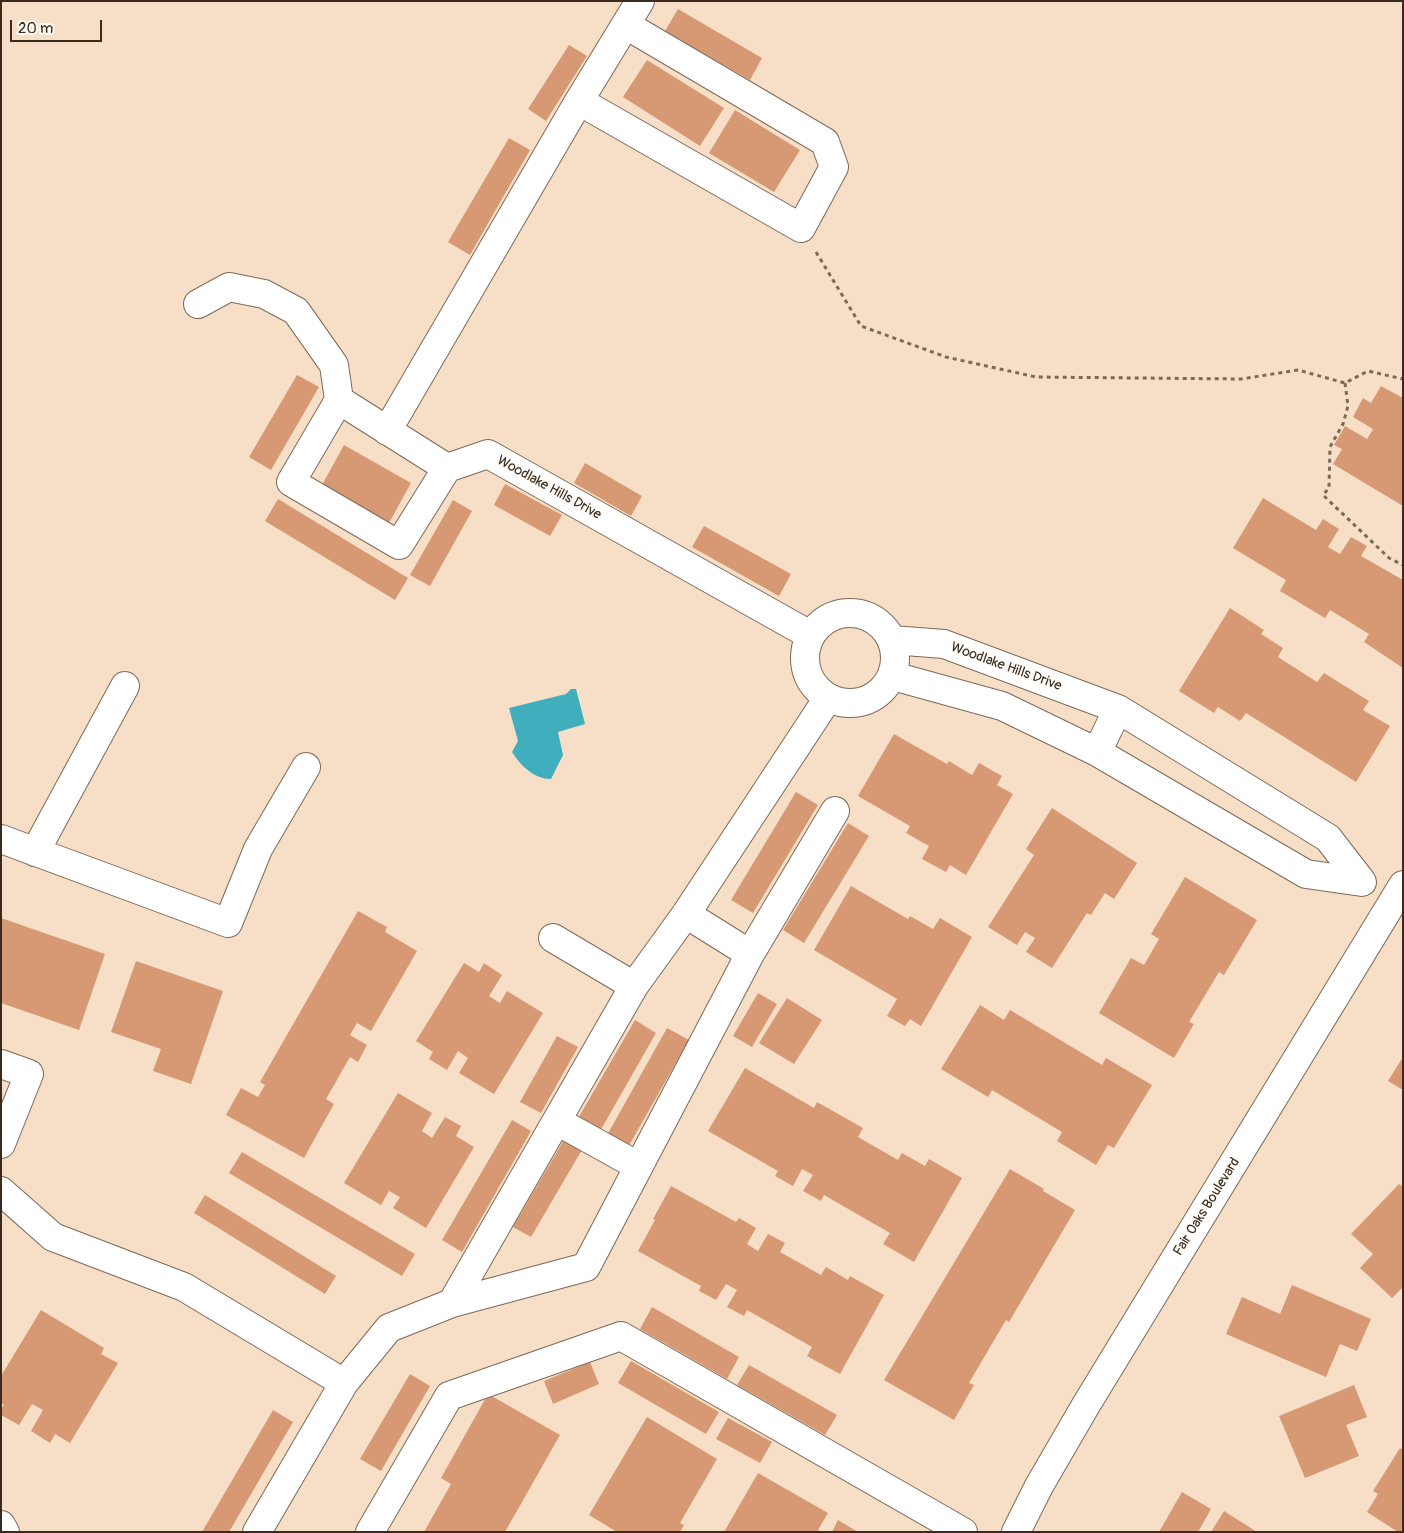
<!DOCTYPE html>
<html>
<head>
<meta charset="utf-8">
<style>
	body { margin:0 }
	#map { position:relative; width:1404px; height:1533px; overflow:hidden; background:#f6dfc6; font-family:Pangolin,sans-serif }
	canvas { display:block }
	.frame { position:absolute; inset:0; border:2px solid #3b2a1e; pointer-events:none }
	.scale { position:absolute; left:10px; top:20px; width:92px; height:22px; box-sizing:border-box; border:2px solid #3b2a1e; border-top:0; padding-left:6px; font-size:15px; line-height:18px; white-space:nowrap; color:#3b2a1e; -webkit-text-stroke:4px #fdfcf7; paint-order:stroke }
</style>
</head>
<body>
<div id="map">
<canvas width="1404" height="1533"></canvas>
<div class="frame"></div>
<div class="scale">20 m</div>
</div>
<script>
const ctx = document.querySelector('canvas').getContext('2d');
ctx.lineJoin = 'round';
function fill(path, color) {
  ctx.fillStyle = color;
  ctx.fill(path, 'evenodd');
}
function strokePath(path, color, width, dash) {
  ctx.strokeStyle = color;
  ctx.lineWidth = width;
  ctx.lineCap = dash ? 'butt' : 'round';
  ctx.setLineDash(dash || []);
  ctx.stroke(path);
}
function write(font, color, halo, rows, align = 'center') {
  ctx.font = font + ' Pangolin,sans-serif';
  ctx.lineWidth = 4;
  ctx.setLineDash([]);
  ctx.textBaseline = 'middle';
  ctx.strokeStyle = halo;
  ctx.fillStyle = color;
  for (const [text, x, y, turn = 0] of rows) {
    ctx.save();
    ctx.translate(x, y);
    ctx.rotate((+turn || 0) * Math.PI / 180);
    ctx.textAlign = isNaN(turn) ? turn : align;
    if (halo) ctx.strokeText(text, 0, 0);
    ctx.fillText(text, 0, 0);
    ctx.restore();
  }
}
const water = new Path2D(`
	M571,689H576L585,724L558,732L563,755L551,779C534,779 521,766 512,752L518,741L509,708L566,694Z`);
const building = new Path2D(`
	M678,9L762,58L750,80L665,31Z
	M569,45L587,56L546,121L528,109Z
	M647,60L724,108L700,146L623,97Z
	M735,110L800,150L774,192L709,153Z
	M509,138L530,150L470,255L448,242Z
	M297,375L319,387L271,470L249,457Z
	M1381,386L1403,398V506L1333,464L1342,449L1334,445L1345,426L1367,439L1373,429L1353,417L1363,398L1371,403Z
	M344,445L411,483L389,523L322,485Z
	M585,463L642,496L631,516L574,483Z
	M505,484L562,515L550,536L494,505Z
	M1263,498L1316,530L1323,519L1339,529L1328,547L1340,554L1351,537L1367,546L1361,556L1403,580V668L1364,642L1369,634L1330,610L1325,618L1280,591L1286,580L1233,548Z
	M278,499L408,578L395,600L265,521Z
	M453,500L472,511L430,586L410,575Z
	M704,526L791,574L779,596L692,547Z
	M1230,608L1264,630L1261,634L1283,648L1278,657L1317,682L1324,673L1369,701L1363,710L1390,726L1356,782L1246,713L1240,721L1218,707L1214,713L1179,691Z
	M894,734L947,764L949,761L972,775L979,763L1002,776L997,785L1013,794L966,875L950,865L946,872L922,859L929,846L906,833L910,826L858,796Z
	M796,792L818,805L753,913L731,900Z
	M1052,808L1137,863L1114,899L1105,893L1091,915L1087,913L1052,968L1026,952L1035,938L1025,932L1017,945L988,927L1034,855L1026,849Z
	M848,823L869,836L804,943L783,930Z
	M1185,877L1257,920L1224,975L1219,972L1189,1022L1194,1024L1174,1058L1099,1013L1131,958L1144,965L1159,939L1151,934Z
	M851,886L908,919L910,916L933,929L940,918L972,937L921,1026L910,1019L905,1026L887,1016L897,999L814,950Z
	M358,911L387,927L385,932L417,951L371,1031L357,1023L350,1035L367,1045L358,1062L350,1057L326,1099L334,1104L304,1158L226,1115L241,1088L258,1097L265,1085L260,1082Z
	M1,918L105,954L79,1030L1,1003Z
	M136,961L223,991L191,1084L153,1071L161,1049L111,1032Z
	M464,963L479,972L484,963L502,975L489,996L500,1003L507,991L543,1013L494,1094L459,1073L468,1058L458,1051L447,1070L429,1059L433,1052L416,1041Z
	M758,993L777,1004L752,1047L733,1036Z
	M787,998L822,1020L794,1064L759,1043Z
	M980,1005L1004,1020L1010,1010L1102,1065L1106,1058L1152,1085L1114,1148L1108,1145L1096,1165L1057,1141L1062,1132L992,1090L988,1097L941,1069Z
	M635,1020L656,1033L599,1133L577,1120Z
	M667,1028L689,1040L627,1149L606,1137Z
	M557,1036L578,1047L541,1113L520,1102Z
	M1403,1057V1090L1388,1081Z
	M745,1068L814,1108L817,1102L863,1128L858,1137L898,1160L902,1153L925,1166L929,1159L962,1178L914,1262L883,1244L890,1233L824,1195L821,1201L803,1191L813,1175L802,1169L793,1186L775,1176L778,1171L708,1131Z
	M398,1093L432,1113L422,1131L432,1138L445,1117L461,1126L456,1136L474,1147L426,1228L393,1208L400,1197L389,1191L381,1205L344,1183Z
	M512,1120L531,1131L462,1252L442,1240Z
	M565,1138L583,1148L531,1237L513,1227Z
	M242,1152L415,1254L402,1276L229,1173Z
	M1010,1169L1044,1189L1043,1191L1075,1210L1009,1322L1006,1320L969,1383L974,1385L954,1420L884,1380Z
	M1399,1184L1403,1187V1287L1392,1298L1360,1268L1373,1254L1351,1234Z
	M671,1186L736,1222L739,1218L756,1228L747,1244L758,1251L768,1234L785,1243L780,1252L821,1275L826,1267L848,1280L850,1276L884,1295L840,1374L807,1356L812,1347L747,1310L744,1316L727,1307L737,1290L726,1284L716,1300L699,1291L701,1286L638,1251L655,1220L653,1219Z
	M205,1195L336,1276L325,1294L194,1213Z
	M1292,1285L1371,1319L1357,1351L1340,1344L1326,1377L1226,1334L1242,1297L1280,1314Z
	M652,1307L739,1357L727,1379L640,1329Z
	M41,1310L104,1348L101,1354L118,1363L70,1443L55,1434L50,1443L31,1431L43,1410L32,1404L19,1425L1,1415V1409L4,1405L1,1403V1376Z
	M631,1361L719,1412L706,1434L618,1383Z
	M590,1362L599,1384L553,1404L544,1381Z
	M749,1365L837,1415L825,1435L737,1385Z
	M410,1374L430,1386L381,1471L360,1459Z
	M1354,1385L1367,1417L1346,1425L1359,1456L1305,1478L1279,1416Z
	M488,1394L560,1435L505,1532H424L451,1484L441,1478Z
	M273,1410L293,1422L229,1532H202Z
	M647,1417L717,1459L680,1523L684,1525L680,1532H617L589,1515Z
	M728,1418L772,1442L760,1463L716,1439Z
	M1400,1448L1403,1450V1532H1398L1367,1512L1378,1494L1373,1491Z
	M758,1473L828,1513L818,1530L821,1532H724Z
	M1182,1492L1211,1509L1198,1532H1159Z
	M1224,1511L1257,1532H1211Z
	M838,1520L858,1532H832Z`);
const path = new Path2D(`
	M816,252L861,326L946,357L1036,377L1241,379L1298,370L1345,383L1368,371L1403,379
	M1345,383L1348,406L1343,424L1330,447L1329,488L1323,495L1389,558L1403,565`);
const minor = new Path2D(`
	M579,101L801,228L834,167L825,142L626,25
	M198,304L229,287L264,294L296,311L334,365L339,400L447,468L488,454L810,635
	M339,400L291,482L399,545L447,468
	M387,431L579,101L640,1
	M805 658a45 45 0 1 1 90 0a45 45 0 1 1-90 0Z
	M892,640L944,644L1118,709L1328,838L1362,882L1306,874L1097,752L1002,706L893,676
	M1097,752L1118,709
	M1,839L228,923L258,849L306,767
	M35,852L125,686
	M686,914L750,954
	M553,938L634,986
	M1,1064L29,1074L1,1144
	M557,1121L638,1166
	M1,1191L53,1237L184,1287L344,1383L389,1328L452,1303L634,986L686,914L828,698
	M452,1303L586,1267L750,954L835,811
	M1,1525L5,1532
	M257,1532L344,1383
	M370,1532L449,1396L621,1336L963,1532`);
const major = new Path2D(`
	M1016,1532L1039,1486L1086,1405L1403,885`);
const streetNames = [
	["Woodlake Hills Drive",549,488,29],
	["Woodlake Hills Drive",1006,667,20],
	["Fair Oaks Boulevard",1207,1207,-58]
];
fill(water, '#40aebd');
fill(building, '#d69974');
strokePath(minor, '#7c6959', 30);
strokePath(major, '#7c6959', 30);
strokePath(path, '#7c6959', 3, [4, 4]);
strokePath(minor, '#fff', 28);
strokePath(major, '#fff', 28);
write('14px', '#3b2a1e', '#fdfcf7', streetNames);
</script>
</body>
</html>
